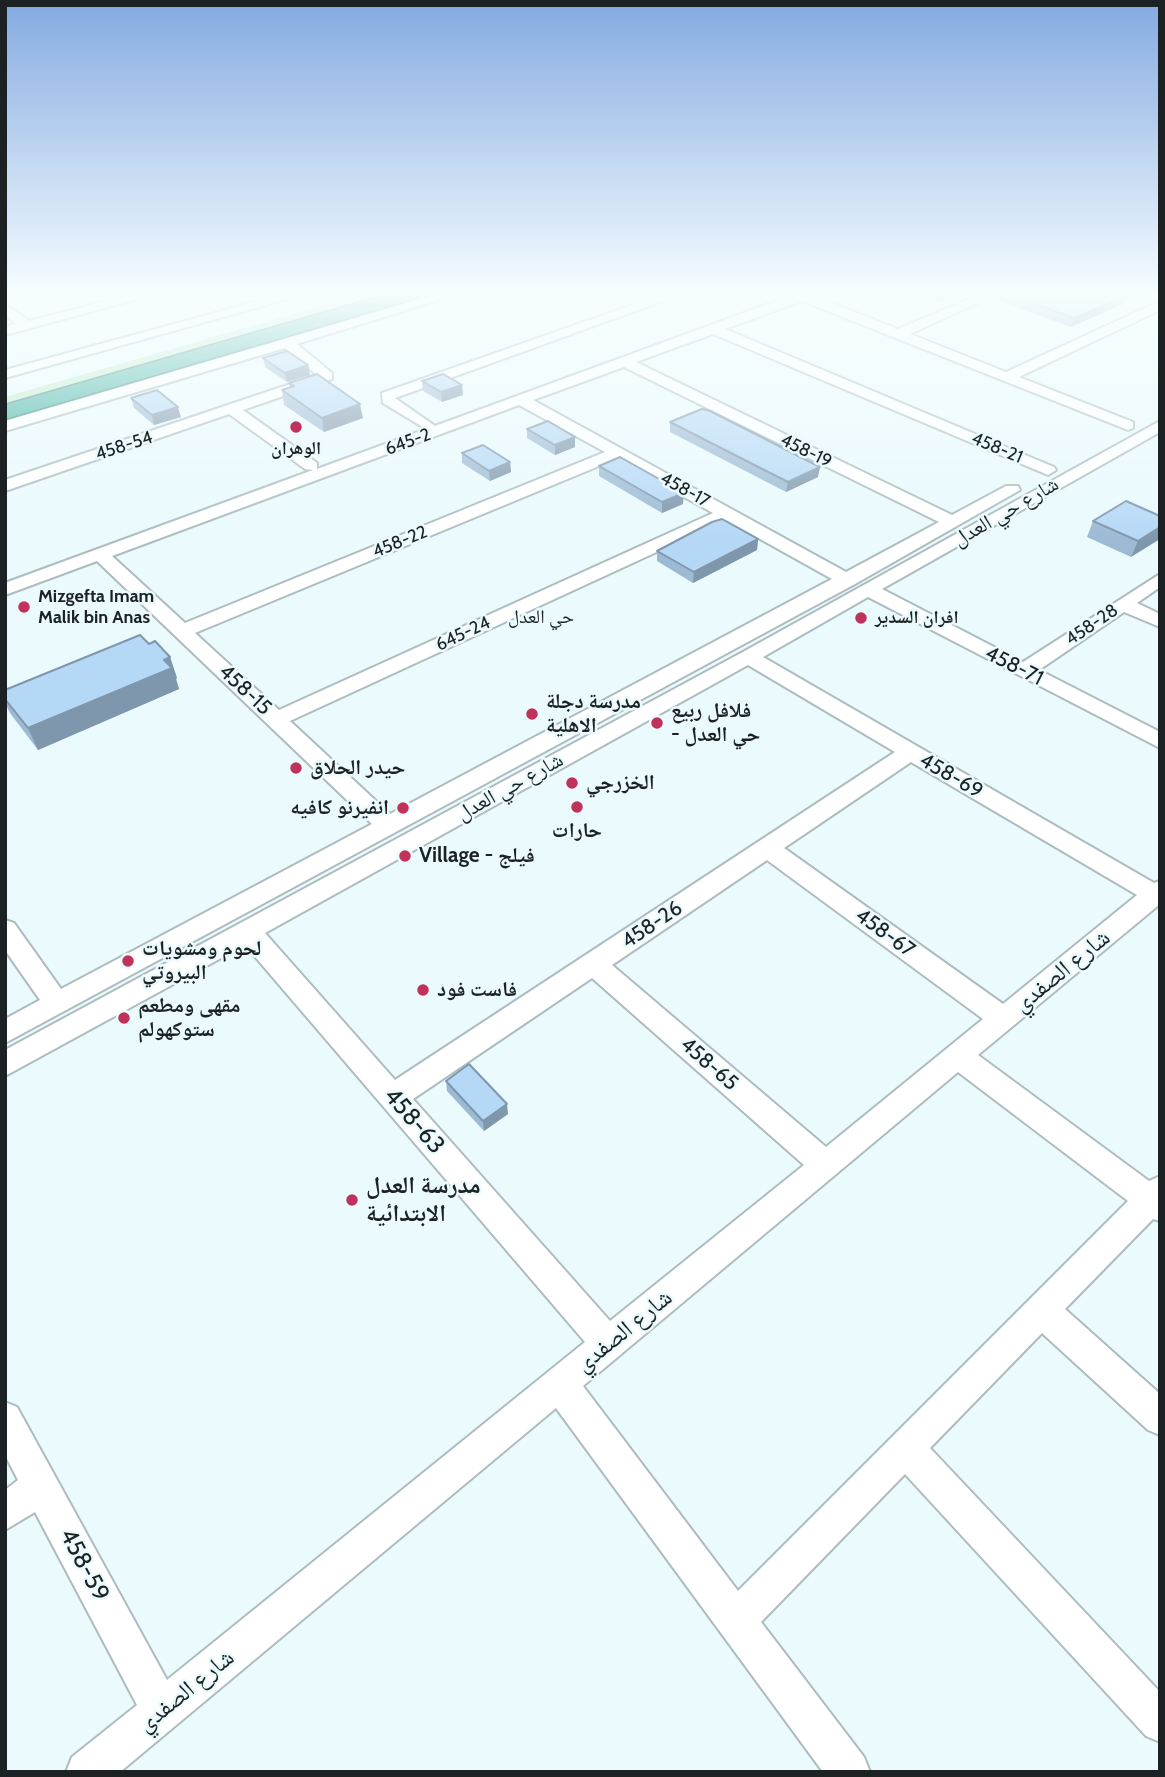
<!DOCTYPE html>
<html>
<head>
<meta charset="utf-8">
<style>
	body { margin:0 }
	#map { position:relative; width:1165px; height:1777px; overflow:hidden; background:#eafafd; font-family:Cabin,sans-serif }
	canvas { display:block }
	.frame { position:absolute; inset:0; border:7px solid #1c2223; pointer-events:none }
</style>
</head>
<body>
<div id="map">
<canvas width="1165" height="1777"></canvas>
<div class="frame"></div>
</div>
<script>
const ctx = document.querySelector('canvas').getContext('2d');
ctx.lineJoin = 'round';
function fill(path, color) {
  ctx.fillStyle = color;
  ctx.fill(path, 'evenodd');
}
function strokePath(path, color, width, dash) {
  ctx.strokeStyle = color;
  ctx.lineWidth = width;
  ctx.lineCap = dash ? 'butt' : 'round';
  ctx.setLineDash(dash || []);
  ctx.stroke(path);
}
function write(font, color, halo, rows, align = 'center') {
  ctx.font = font + ' Cabin,"Noto Naskh Arabic",sans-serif';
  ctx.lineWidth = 5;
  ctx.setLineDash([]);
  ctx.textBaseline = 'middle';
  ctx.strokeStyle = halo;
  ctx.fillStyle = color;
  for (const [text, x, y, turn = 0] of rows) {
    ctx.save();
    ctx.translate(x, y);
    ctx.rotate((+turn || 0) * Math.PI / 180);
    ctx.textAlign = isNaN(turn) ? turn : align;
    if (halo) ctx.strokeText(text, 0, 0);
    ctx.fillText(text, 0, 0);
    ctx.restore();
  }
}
const green = new Path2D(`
	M366,293H390L5,405V397Z`);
const minor = new Path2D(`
	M138,293H160L5,335V327L16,324L5,315V304L29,321Z
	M288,293H309L5,378V370Z
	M441,293H461L297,344L332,373V379L243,410L317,463V469L426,429L383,403L382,393L666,293H685L395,398L435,426L798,293H817L814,296L898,329L983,293H1000L910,334L1006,372L1160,301V310L1019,377L1133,422V428L1128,430L802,301L725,329L1054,467L1056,470L1048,475L713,334L636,362L952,515L1006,486H1018L1020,490L855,584L5,1043V1019L40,1000L5,950V920L14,923L61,989L372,824L97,561L5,595V583L313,470L305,469L229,414L5,491V480L317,375L285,348L5,431V421ZM624,367L939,522L846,572L533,400ZM519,405L605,452L185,623L112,556ZM616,459L713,513L279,710L195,633ZM726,520L832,579L390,814L290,721Z
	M1160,421V432L882,589L1023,662L1160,574V587L1137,603L1160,614V627L1124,612L1039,670L1160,732V748L868,597L763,657L1154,883L1160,881V904L978,1055L1149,1181L1160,1176V1221L1153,1219L1065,1309L1160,1394V1435L1148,1430L1042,1333L930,1448L1160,1692V1742L1146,1736L905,1474L761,1622L864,1757L870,1772H823L556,1408L120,1772H66L72,1757L137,1705L35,1512L5,1530V1490L18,1480L5,1455V1402L17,1407L167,1680L585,1342L245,945L5,1076V1050L741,653ZM748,665L895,752L395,1080L265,933ZM911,762L1137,895L1003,1004L784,848ZM767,860L983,1019L826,1147L612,965ZM592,978L804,1165L610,1321L413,1099ZM958,1072L1128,1201L738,1591L583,1386Z`);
const highway = new Path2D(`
	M392,293H422L420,297L5,419V405Z`);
const wall = new Path2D(`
	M917,293H962L939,301Z
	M995,293H1062L1067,295H1127L1123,304L1071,327L993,299Z
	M263,358L308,365L310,375L287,382L265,367Z
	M422,381L462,385L463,395L442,402L423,391Z
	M289,383L363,418L324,432L284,405L282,390L290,388Z
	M131,398L181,417L154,425L134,408Z
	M670,422L818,477L786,492L670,432Z
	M527,429L575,447L555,455L527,438Z
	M462,453L510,462L511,472L490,481L462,463Z
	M599,466L683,504L662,513L599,476Z
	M1160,516L1131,557L1087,537L1093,521Z
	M758,539L757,550L693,583L657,561V551Z
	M149,644L170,657L177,678L176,679L179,689L38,750L10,713L5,703V690Z
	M446,1081L508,1114L484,1131L447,1091Z`);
const shadedWall = new Path2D(`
	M941,293H962L939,301Z
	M1127,295L1123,304L1071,327L1074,318Z
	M308,365L310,375L287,382L285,373Z
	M462,385L463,395L442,402L441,392Z
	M360,404L363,418L324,432L322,418Z
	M178,407L181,417L154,425L152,415Z
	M575,437V447L555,455V445Z
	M510,462L511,472L490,481L489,471Z
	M820,467L818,477L786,492L788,482Z
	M684,493L683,504L662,513V502Z
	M1160,527V539L1131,557L1138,541Z
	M758,539L757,550L693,583L694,572Z
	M170,657L177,678L176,679L179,689L38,750L28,728Z
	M507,1104L508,1114L484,1131L483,1121Z`);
const building = new Path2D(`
	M1004,293H1062L1067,295L1071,293H1120L1127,295L1074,318Z
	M287,351L308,365L285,373L263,358Z
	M317,374L360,404L322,418L282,390L294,386L289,383Z
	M443,374L462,385L441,392L422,381Z
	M157,390L178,407L152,415L131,398Z
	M702,409L710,411L820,467L788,482L670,422Z
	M548,421L575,437L555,445L527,429Z
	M483,445L510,462L489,471L462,453Z
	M620,457L684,493L662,502L599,466Z
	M1126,501L1160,516V527L1138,541L1093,521Z
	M722,519L758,539L694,572L657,551L712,522Z
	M140,635L149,644L155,641L170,657L164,660L172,668L28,728L5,699V690Z
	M469,1064L507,1104L483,1121L446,1081Z`);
const markers = [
	[296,427,7,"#c1325b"],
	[24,607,7,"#c1325b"],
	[861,618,7,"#c1325b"],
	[532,714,7,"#c1325b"],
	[657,723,7,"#c1325b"],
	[296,768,7,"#c1325b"],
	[572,783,7,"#c1325b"],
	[577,807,7,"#c1325b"],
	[403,808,7,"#c1325b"],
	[405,856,7,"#c1325b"],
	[128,961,7,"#c1325b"],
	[423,990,7,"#c1325b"],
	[124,1018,7,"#c1325b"],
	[352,1200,7,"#c1325b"]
];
const farStreetnames = [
	["645-2",408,442,-20],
	["458-54",124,446,-18],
	["458-21",997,448,23],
	["458-19",806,451,26],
	["458-17",685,490,29],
	["458-22",400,542,-22],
	["458-28",1092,625,-34],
	["645-24",463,634,-25]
];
const farPoinames = [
	["الوهران",296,449,"center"],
	["Mizgefta Imam",38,597],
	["Malik bin Anas",38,618],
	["افران السدير",875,618]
];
const farNeighbourhoodnames = [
	["حي العدل",541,617]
];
const streetNames = [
	["شارع حي العدل",1006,512,-30],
	["458-71",1014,666,27],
	["458-15",245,690,43],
	["458-69",951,776,30],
	["شارع حي العدل",510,787,-29],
	["458-26",652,925,-34],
	["458-67",885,933,36],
	["458-65",709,1064,41]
];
const poiNames = [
	["مدرسة دجلة",546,702],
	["الاهلية",546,726],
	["فلافل ربيع",671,711],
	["- حي العدل",671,735],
	["حيدر الحلاق",310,768],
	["الخزرجي",586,783],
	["انفيرنو كافيه",389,808,"right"],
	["حارات",577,831,"center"],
	["Village - فيلج",419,856],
	["لحوم ومشويات",142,949],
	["البيروتي",142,973],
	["فاست فود",437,990],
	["مقهى ومطعم",138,1006],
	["ستوكهولم",138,1030]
];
const nearStreetnames = [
	["شارع الصفدي",1062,971,-39],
	["458-63",414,1121,49],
	["شارع الصفدي",624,1331,-39],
	["458-59",84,1565,62],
	["شارع الصفدي",186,1691,-39]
];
const nearPoinames = [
	["مدرسة العدل",366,1186],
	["الابتدائية",366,1214]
];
fill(green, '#c1eac8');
strokePath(minor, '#adbcbf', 4);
strokePath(highway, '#307e74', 3);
fill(minor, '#fff');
fill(highway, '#3bb09f');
fill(wall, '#9cbad4');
fill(shadedWall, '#7f97ac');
fill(building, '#b5d8f6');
strokePath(building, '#7f97ac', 2);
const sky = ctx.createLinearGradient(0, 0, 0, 542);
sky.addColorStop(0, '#84aae2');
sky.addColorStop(0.54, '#f6fdfe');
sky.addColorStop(1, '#f6fdfe00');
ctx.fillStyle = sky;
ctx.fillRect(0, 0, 1165, 542);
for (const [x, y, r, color] of markers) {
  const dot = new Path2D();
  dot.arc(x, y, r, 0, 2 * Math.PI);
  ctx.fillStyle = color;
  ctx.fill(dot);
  strokePath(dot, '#eafafd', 2.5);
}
write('18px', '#1c2223', '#eafafd', farStreetnames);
write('bold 18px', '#1c2223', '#eafafd', farPoinames, 'left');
write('19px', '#1c2223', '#eafafd', farNeighbourhoodnames);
write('21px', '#1c2223', '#eafafd', streetNames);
write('bold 21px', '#1c2223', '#eafafd', poiNames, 'left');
write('24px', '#1c2223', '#eafafd', nearStreetnames);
write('bold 24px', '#1c2223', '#eafafd', nearPoinames, 'left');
</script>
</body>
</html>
